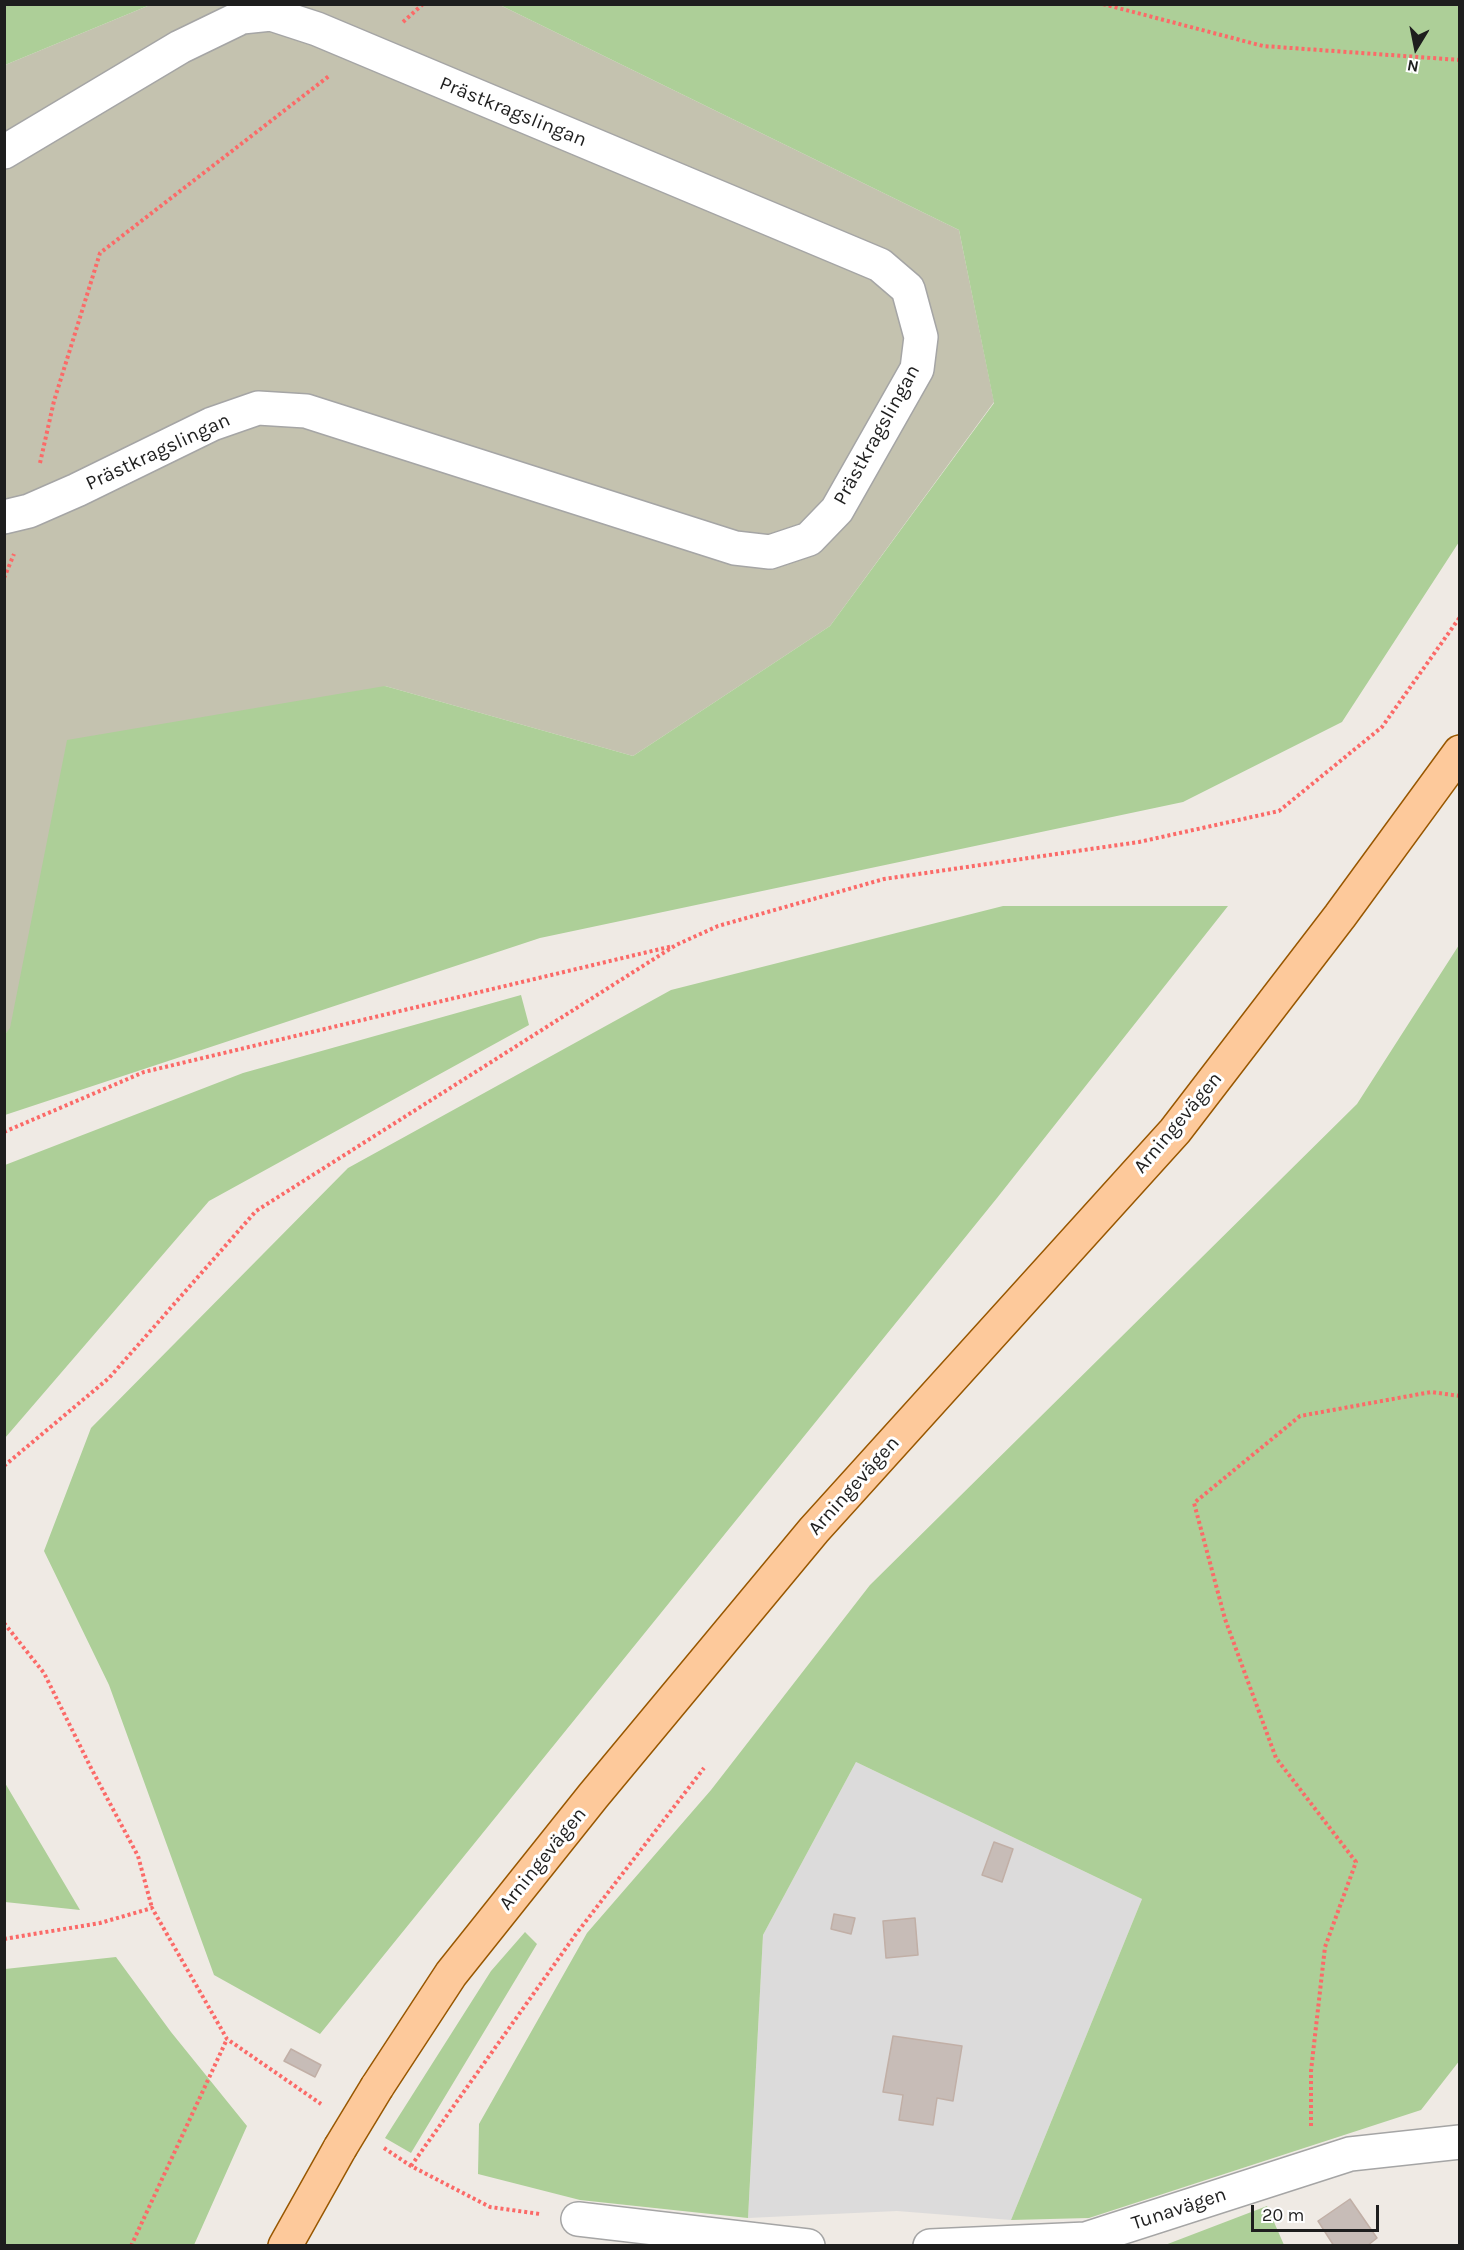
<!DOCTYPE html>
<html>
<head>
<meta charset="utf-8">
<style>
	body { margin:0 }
	#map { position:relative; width:1464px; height:2250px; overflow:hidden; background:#efeae4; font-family:Karla,sans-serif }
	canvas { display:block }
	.frame { position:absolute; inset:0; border:6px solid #1e1e1e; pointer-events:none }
	.north { position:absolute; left:1386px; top:18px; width:60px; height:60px; -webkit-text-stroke:4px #fff; paint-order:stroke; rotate:190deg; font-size:16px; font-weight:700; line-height:24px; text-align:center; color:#1e1e1e }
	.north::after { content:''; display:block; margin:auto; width:21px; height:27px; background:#1e1e1e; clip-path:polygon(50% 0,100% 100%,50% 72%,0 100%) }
	.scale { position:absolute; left:1251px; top:2205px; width:128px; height:27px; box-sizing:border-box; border:3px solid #1e1e1e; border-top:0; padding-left:8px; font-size:18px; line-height:21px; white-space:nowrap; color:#1e1e1e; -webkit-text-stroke:4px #fff; paint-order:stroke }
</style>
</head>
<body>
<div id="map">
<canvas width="1464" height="2250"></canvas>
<div class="frame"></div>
<div class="north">N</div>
<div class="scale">20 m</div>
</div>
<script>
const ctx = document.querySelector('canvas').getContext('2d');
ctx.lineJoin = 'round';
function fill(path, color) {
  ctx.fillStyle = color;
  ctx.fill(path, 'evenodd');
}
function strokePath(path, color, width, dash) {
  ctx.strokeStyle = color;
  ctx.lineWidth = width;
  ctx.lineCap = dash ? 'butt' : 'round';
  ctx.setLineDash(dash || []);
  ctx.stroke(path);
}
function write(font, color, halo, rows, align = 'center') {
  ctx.font = font + ' Karla,sans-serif';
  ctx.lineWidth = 6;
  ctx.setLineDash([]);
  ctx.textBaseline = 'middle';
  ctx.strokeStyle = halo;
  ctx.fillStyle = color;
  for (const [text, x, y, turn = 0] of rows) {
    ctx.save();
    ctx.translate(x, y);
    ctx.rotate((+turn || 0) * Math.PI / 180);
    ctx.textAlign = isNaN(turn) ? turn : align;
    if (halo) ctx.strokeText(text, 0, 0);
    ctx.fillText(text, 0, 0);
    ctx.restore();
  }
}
const residential = new Path2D(`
	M856,1762L1142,1899L1011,2220L897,2211L748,2218L763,1935Z`);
const construction = new Path2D(`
	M150,5H500L959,230L994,402L830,626L633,756L385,686L5,1034V65Z`);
const forest = new Path2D(`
	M5,4H150V5L5,65Z
	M500,5H1459V542L1342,722L1183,802L540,938L5,1115V1034L10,1028L67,740L385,686L633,756L830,626L994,403L959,230Z
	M1003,906H1228L997,1198L320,2034L214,1975L109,1685L44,1551L91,1428L348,1168L671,990Z
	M1459,945L1460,2060L1421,2110L1089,2218L1011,2220L1142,1899L856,1762L763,1935L748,2218L580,2200L478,2174L479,2124L587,1933L711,1790L870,1585L1357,1104Z
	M521,995L529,1025L209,1201L5,1438V1165L243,1073Z
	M4,1783H5L80,1910L5,1902Z
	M525,1932L537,1944L411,2153L385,2138L491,1971Z
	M116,1957L171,2032L247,2126L194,2245H5V1969Z
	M1267,2206L1284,2245H1165Z`);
const building = new Path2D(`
	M994,1842L1013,1849L1002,1882L982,1875Z
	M834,1914L855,1918L851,1934L831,1929Z
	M915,1918L918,1955L886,1958L883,1921Z
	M893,2036L962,2046L953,2101L937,2098L933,2125L899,2120L903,2095L883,2092Z
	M291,2049L321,2065L315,2077L284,2061Z
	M1350,2199L1377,2238L1367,2246H1334L1318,2221Z`);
const path = new Path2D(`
	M1103,4L1263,46L1460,60
	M403,22L423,4
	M40,463L54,401L100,253L329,76
	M4,578L14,554
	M4,1132L144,1072L673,946
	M4,1466L109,1378L256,1211L676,945L718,926L884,879L1139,842L1279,811L1382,727L1460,617
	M4,1623L44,1673L91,1768L138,1856L152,1908
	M4,1939L100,1923L152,1908L227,2039L321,2104
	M1311,2126V2071L1325,1947L1356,1862L1276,1758L1225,1619L1194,1503L1300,1416L1431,1392L1460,1396
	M384,2148L411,2166L490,2207L540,2214
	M411,2166L576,1934L704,1768
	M131,2246L227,2039`);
const minor = new Path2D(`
	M4,152L180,47L242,17L271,14L317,29L880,265L908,289L921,337L917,369L837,510L809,539L770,552L735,548L306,411L258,408L212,424L77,490L29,511L4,517
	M578,2219L808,2246
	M930,2246L1086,2239L1350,2154L1460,2142`);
const major = new Path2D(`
	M377,2087L451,1974L593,1796L814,1530L1175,1131L1340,916L1460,752
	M285,2246L340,2148`);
const majorBridge = new Path2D(`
	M340,2148L377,2087`);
const streetNames = [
	["Prästkragslingan",513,112,22],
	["Prästkragslingan",877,435,-61],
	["Prästkragslingan",158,452,-25],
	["Arningevägen",1178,1123,-50],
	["Arningevägen",854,1486,-48],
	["Arningevägen",543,1859,-51],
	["Tunavägen",1179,2209,-18]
];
fill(residential, '#dcdbdb');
fill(construction, '#c4c2af');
fill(forest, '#adcf98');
fill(building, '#c7bcb7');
strokePath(building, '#c1afa6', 1.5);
strokePath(minor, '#a5a5a5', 36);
strokePath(major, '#985700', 36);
strokePath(path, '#fb6a68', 4, [3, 3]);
strokePath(minor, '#fff', 33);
strokePath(major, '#fdc99b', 33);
strokePath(majorBridge, '#985700', 36, []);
strokePath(majorBridge, '#fdc99b', 33);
write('20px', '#1e1e1e', '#fff', streetNames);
</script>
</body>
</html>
